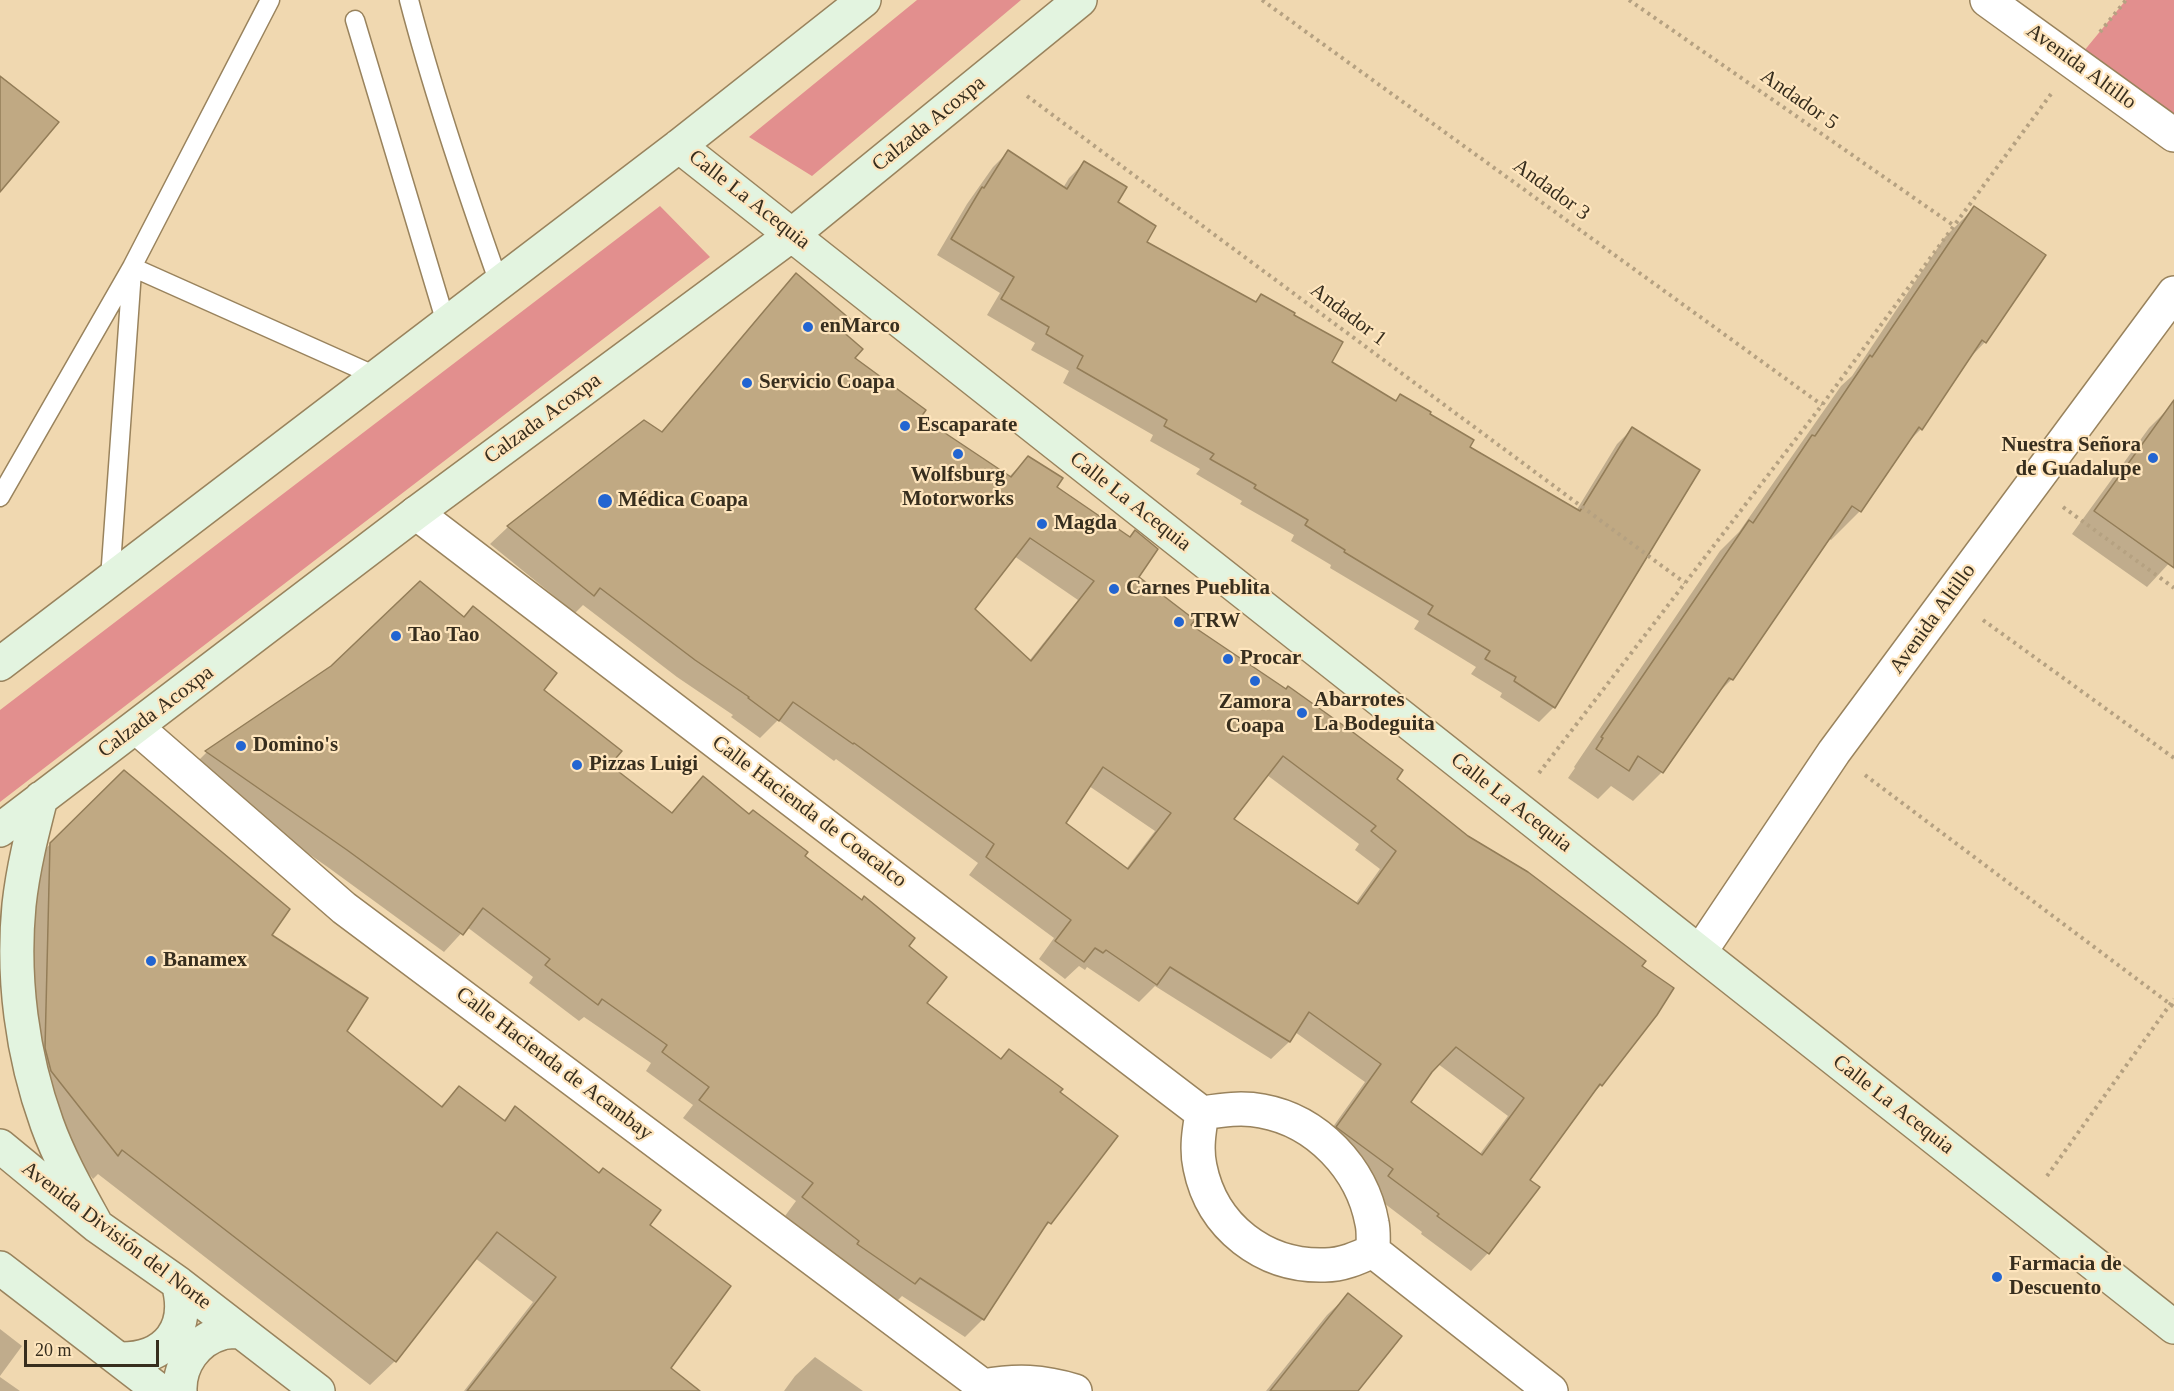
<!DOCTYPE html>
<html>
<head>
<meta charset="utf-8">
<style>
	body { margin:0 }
	#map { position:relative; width:2174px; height:1391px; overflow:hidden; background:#f0d8b0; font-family:Georgia,serif }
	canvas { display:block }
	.scale { position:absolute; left:24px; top:1340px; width:135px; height:27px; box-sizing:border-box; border:3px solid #372e1e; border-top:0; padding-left:8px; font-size:18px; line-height:21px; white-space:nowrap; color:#372e1e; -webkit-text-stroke:4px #fee5bd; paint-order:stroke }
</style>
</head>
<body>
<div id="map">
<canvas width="2174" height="1391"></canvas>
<div class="scale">20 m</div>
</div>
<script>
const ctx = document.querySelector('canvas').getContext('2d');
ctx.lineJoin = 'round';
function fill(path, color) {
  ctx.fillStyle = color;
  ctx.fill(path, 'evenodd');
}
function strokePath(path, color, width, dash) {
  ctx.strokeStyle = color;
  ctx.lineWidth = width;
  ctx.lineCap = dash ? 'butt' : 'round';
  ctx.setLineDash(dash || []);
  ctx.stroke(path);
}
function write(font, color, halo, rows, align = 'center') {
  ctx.font = font + ' Georgia,serif';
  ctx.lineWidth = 4.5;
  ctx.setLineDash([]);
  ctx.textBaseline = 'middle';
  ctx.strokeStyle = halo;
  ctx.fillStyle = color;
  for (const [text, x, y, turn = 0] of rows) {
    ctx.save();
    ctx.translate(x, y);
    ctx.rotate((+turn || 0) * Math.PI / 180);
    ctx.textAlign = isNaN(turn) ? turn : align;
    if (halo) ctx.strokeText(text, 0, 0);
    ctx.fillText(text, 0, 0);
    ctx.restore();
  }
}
const green = new Path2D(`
	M917,0H1021L812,176L749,137Z
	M2126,0H2174V135L2074,63Z
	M660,206L710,257L0,802V710Z`);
const shadow = new Path2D(`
	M1008,152L1063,188L1069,178L1084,163L1145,242L1254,303L1261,296L1330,362L1394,401L1400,396L1428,415L1467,447L1576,511L1617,444L1632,429L1554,707L1539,722L1500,697L1502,693L1471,674L1476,667L1414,629L1419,621L1330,568L1331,565L1291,541L1294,535L1240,504L1242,501L1196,474L1200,469L1150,441L1153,435L1063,383L1069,371L1031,350L1035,343L987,315L1000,293L937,255L967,204L993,167Z
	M1974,208L1985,342L1965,363L1921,429L1906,444L1860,511L1831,540L1828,538L1732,679L1713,698L1662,772L1633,801L1611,786L1598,799L1568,778L1575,768L1574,767L1720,551L1739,532L1841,386L1852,376L1945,237Z
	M796,275L839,331L853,359L919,417L1009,477L1028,457L1055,487L1129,538L1135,532L1137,577L1189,625L1640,966L1601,1085L1588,1099L1527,1180L1488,1253L1471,1271L1421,1234L1422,1232L1372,1194L1320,1145L1365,1082L1295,1032L1289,1042L1271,1059L1155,986L1139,1002L1087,967L1085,970L1079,966L1065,979L1039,959L1054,938L969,875L978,863L836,759L834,761L778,720L760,738L731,717L733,715L677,677L583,605L575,613L490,544L508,527L644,422L661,433L779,293ZM1014,556L1078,600L1029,661L973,609ZM1267,775L1359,844L1355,850L1380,869L1355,904L1232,820ZM1089,786L1155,831L1126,869L1064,824ZM1438,1064L1508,1116L1479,1155L1409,1102Z
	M2172,405L2174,407V558L2147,587L2072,534L2149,428Z
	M473,608L541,690L608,765L671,814L703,778L803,856L906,946L925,1003L1000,1060L1009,1051L1058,1092L1116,1137L1049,1223L1037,1236L983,1319L965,1337L902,1296L897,1301L840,1262L842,1259L785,1216L796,1201L683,1118L693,1105L646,1071L651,1063L584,1017L579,1021L529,983L533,977L467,927L444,952L329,868L189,770L206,753L332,667L463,618Z
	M124,772L270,935L345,1032L440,1107L459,1088L503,1121L515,1108L648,1226L669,1368L698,1391H464L533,1302L475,1258L395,1361L370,1385L98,1174L93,1179L27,1096L26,868Z
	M1348,1295L1356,1391H1266L1327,1315Z
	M0,1329L22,1346L0,1376Z
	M815,1357L863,1391H784L795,1376Z
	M0,1377L20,1391H0Z`);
const building = new Path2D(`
	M0,76L59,122L0,192Z
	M1008,150L1067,189L1084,161L1127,187L1118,202L1156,226L1147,242L1256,302L1261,294L1295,313L1294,315L1343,342L1332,362L1396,401L1400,394L1431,412L1430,414L1474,440L1470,447L1580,511L1632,427L1700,470L1555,708L1514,681L1516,677L1485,659L1490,651L1428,614L1433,606L1344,552L1345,550L1305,525L1308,520L1254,488L1256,485L1210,459L1214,454L1164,426L1167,420L1077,368L1083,356L1046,334L1049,327L1001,299L1014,277L951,239L982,187L984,188Z
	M1974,206L2046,255L1986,343L1982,340L1922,430L1919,427L1861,512L1852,506L1733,680L1729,678L1663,773L1638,756L1629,771L1596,749L1603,738L1601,737L1749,520L1753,523L1812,435L1815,436L1870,355L1872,357Z
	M796,273L850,319L841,330L863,349L855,358L926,410L921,417L1011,477L1028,456L1063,478L1057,487L1130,537L1135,530L1158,549L1139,577L1195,620L1191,625L1286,689L1288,686L1354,733L1403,770L1397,779L1468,836L1528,872L1646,961L1642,966L1674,988L1657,1015L1602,1086L1600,1084L1530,1180L1540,1187L1489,1254L1437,1216L1439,1214L1388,1176L1393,1169L1336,1127L1381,1064L1309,1012L1290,1042L1170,967L1157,985L1106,950L1103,953L1095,948L1084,962L1055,941L1071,920L986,857L994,844L854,743L853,744L793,702L779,721L748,698L749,697L695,660L600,588L594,596L507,526L644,420L662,432ZM1030,538L1094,581L1031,661L975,609ZM1283,756L1376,826L1371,831L1396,851L1358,904L1234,819ZM1103,767L1171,813L1128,869L1066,823ZM1456,1047L1524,1098L1482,1155L1411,1102L1432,1072Z
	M2174,400V568L2094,511Z
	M420,581L464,617L473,606L557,673L544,690L622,751L610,765L672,813L703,776L749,814L753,810L808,852L805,856L862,900L864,896L915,938L909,946L947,977L927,1003L1001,1059L1009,1049L1063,1089L1060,1092L1118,1136L1051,1224L1048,1222L984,1320L920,1278L915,1284L857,1244L859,1241L802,1197L813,1183L699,1100L709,1087L662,1052L667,1045L602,999L598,1005L545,965L550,959L483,908L463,935L347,850L205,751L331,666Z
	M124,770L290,909L272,935L368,998L347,1031L442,1107L459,1086L505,1121L515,1106L599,1173L603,1168L661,1210L650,1225L731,1286L671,1368L700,1391H467L556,1277L497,1232L396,1362L122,1150L118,1156L51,1071L45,1048L50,843Z
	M1348,1293L1402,1336L1358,1391H1270Z`);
const path = new Path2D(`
	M1262,0L1822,405
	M1629,0L1953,225
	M2100,32L2126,0
	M1027,96L1685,583
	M2063,507L2174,588
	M1983,620L2174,758
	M1539,773L1822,405L2051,94
	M1865,775L2174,1007
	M2047,1176L2174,999`);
const lane = new Path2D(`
	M409,0C434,96 466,190 499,283
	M355,20L446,323
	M132,267L376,376
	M0,497L132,267L270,0
	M110,579L132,271`);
const street = new Path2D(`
	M1987,0L2174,135
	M416,513L1202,1113C1222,1110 1242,1107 1262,1111C1317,1121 1362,1168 1372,1223C1374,1232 1373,1242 1373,1251L1551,1391
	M136,727L344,908L983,1386C1017,1380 1042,1381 1075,1391
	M1700,952L1834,752L2174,293
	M1202,1113C1199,1131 1196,1149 1200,1167C1212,1227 1264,1267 1325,1265C1342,1265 1358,1258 1373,1251`);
const secondary = new Path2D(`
	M679,146L2174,1327
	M0,664L679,146L864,0
	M41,798C32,833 23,868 19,905C12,978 22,1055 47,1124C60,1160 79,1193 97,1226
	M0,830L416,513L793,234L1080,0
	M0,1146L97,1226L178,1283L318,1391
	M0,1268L160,1391
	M121,1359C167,1359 191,1328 178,1283
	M180,1391C179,1365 196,1340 222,1333C228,1331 235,1332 241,1332`);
const markers = [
	[808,327,6,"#2365d1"],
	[747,383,6,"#2365d1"],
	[905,426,6,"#2365d1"],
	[958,454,6,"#2365d1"],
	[2153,458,6,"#2365d1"],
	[605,501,8,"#2365d1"],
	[1042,524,6,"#2365d1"],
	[1114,589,6,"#2365d1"],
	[1179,622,6,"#2365d1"],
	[396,636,6,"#2365d1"],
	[1228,659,6,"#2365d1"],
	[1255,681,6,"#2365d1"],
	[1302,713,6,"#2365d1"],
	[241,746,6,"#2365d1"],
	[577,765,6,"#2365d1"],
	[151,961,6,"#2365d1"],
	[1997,1277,6,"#2365d1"]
];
const streetNames = [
	["Avenida Altillo",2081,67,36],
	["Andador 5",1799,100,35],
	["Calzada Acoxpa",929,124,-39],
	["Andador 3",1551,190,36],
	["Calle La Acequia",749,200,38],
	["Andador 1",1348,315,37],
	["Calzada Acoxpa",543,419,-36],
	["Calle La Acequia",1130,502,38],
	["Avenida Altillo",1933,619,-54],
	["Calzada Acoxpa",156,712,-37],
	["Calle La Acequia",1511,803,38],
	["Calle Hacienda de Coacalco",809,812,37],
	["Calle Hacienda de Acambay",554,1064,37],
	["Calle La Acequia",1893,1105,38],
	["Avenida División del Norte",116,1236,37]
];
const poiNames = [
	["enMarco",820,327],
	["Servicio Coapa",759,383],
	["Escaparate",917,426],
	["Nuestra Señora",2141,446,"right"],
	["de Guadalupe",2141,470,"right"],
	["Wolfsburg",958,476,"center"],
	["Motorworks",958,500,"center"],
	["Médica Coapa",618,501],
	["Magda",1054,524],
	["Carnes Pueblita",1126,589],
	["TRW",1191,622],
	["Tao Tao",408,636],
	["Procar",1240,659],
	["Abarrotes",1314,701],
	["La Bodeguita",1314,725],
	["Zamora",1255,703,"center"],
	["Coapa",1255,727,"center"],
	["Domino's",253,746],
	["Pizzas Luigi",589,765],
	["Banamex",163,961],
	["Farmacia de",2009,1265],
	["Descuento",2009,1289]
];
fill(green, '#e28f8e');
fill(shadow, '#0003');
fill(building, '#c0a983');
strokePath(building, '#937d58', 1.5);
strokePath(lane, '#99835d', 21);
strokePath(street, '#99835d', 36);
strokePath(secondary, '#99835d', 36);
strokePath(path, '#b5a181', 4, [3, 4.5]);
strokePath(lane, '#fff', 18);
strokePath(street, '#fff', 33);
strokePath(secondary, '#e3f4e0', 33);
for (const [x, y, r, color] of markers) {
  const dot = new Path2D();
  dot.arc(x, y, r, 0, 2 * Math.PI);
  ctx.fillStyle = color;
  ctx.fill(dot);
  strokePath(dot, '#fee5bd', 2);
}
write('21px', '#372e1e', '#fee5bd', streetNames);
write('bold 21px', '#372e1e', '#fee5bd', poiNames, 'left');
</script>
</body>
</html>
